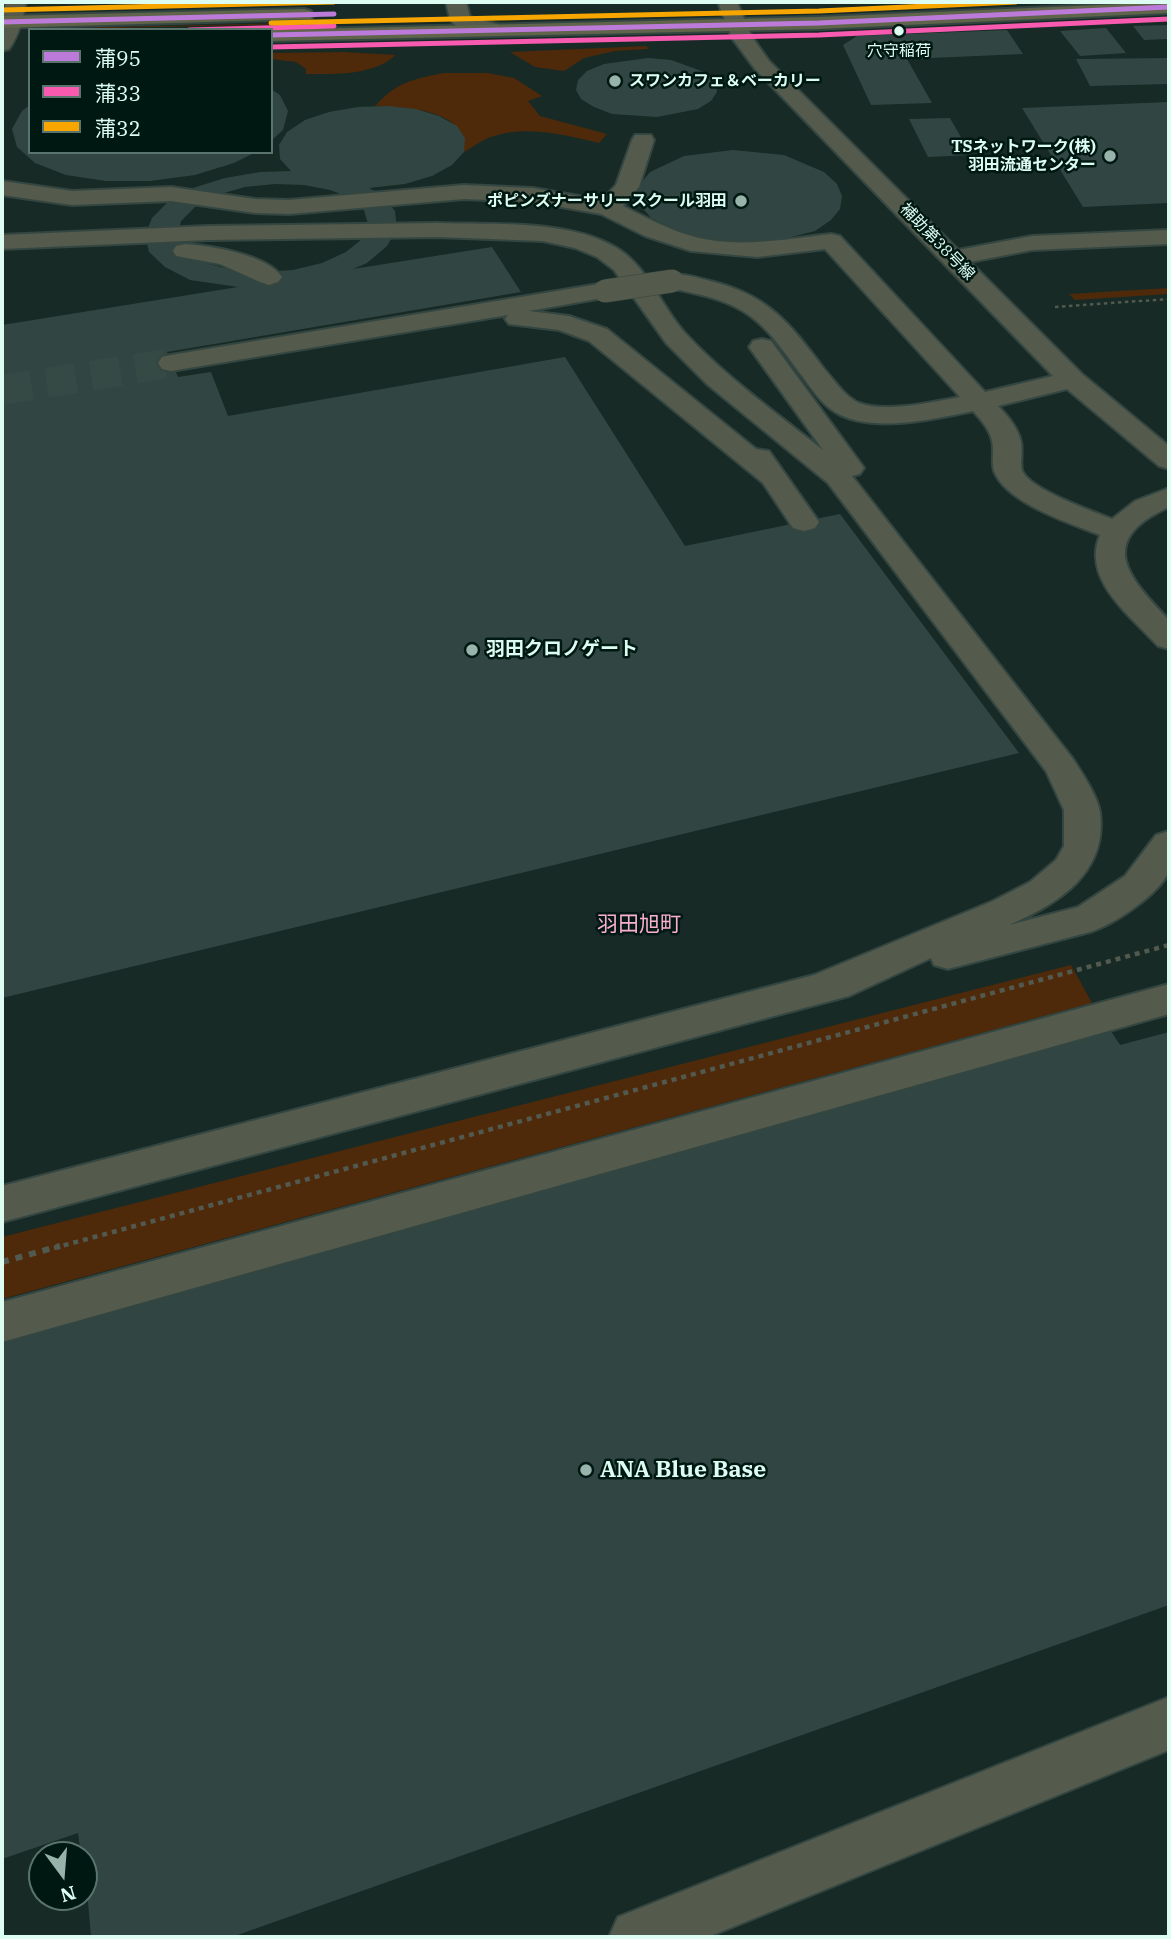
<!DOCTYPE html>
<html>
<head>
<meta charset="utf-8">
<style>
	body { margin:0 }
	#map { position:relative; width:1171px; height:1939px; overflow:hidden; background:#172a25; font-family:"IBM Plex Serif","Noto Sans JP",serif }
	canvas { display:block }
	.frame { position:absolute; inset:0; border:4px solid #ddfdf2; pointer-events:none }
	.legend { position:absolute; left:28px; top:28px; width:245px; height:126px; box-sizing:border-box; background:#001812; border:2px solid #58746c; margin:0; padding:9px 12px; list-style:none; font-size:21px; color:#ddfdf2 }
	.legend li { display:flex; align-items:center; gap:14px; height:35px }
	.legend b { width:35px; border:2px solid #58746c }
	.north { position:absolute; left:28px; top:1841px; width:70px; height:70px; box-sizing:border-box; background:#001812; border:2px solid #58746c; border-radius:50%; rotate:164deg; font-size:19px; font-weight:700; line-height:28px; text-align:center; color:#ddfdf2 }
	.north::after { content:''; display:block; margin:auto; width:24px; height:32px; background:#98b3aa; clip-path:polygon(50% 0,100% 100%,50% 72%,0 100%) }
</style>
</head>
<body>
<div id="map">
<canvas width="1171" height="1939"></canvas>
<div class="frame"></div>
<ul class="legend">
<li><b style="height:9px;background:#bd7bd9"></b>蒲95</li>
<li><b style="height:9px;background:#f75aaf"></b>蒲33</li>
<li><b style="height:9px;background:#f7a600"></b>蒲32</li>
</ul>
<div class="north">N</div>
</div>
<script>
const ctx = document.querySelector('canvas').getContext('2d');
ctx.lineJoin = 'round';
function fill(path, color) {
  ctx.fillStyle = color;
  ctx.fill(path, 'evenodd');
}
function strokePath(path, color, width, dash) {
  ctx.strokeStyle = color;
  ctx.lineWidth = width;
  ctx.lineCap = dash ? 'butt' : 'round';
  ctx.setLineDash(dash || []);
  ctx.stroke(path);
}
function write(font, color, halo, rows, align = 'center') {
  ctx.font = font + ' "IBM Plex Serif","Noto Sans JP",serif';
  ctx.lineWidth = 5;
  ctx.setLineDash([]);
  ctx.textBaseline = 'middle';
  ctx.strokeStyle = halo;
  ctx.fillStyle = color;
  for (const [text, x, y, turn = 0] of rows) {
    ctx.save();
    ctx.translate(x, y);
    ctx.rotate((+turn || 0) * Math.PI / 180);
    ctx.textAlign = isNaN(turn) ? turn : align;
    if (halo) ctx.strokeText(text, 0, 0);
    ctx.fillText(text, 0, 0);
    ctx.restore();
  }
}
const green = new Path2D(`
	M1015,2H1075L803,10Z
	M426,20L434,21L65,29L70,28Z
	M647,46L648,49L615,51L584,58L564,71L535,67L510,52Z
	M344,52L396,55C372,76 336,74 306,74V69L296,62L271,59V53Z
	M444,73H487L514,78L542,96L528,101L540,116L607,134L599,143C568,135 525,125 494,136C483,139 473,147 464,152C468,108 406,108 375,106C397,82 413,79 444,73Z
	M1169,288V294L1075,300L1069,294Z
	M1071,965L1092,1003L2,1299V1237Z`);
const building = new Path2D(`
	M1169,25V39L1144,40L1133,26Z
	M1106,28L1126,53L1080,56L1060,31Z
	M1007,30L1023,54L907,59L932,103L871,105L843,45L857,36Z
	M648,58L671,60L707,73L716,82L717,92L711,101L698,109L657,117L612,114L594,107L581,99L576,90L578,80L587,71L604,64Z
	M1169,58V84L1090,86L1076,59Z
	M271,89L280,95L288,111L283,130L271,141Z
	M1169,102V203L1083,207L1022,108Z
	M30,105V152H256L234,163L195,175L150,181H106L66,175L35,163L17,147L12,129L22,111Z
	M388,106L416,109L439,116L457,126L465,138L464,152L452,165L432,176L405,184L369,188L382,195L395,211L397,229L387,246L367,263L353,269L492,247L521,292L167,352L178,377L211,372L228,416L565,357L685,546L840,514L1019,753L2,998V325L238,287L190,280L165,267L149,252L145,235L152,218L168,202L193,188L225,178L260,172L291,171L280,159L279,145L287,132L305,120L329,112L358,107ZM275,184L304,185L330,190L351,198L364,210L368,224L362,239L346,252L322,263L293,270L260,272L228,269L202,262L185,250L178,236L181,221L195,207L217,195L245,187Z
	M950,118L971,155L928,157L909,119Z
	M733,150L784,155L824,172L837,184L842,196L840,209L831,220L815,231L767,243H740L688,236L651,218L641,206L637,194L641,183L650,172L684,156Z
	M1111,1031L1120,1045L1169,1032V1605L232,1937H91L84,1855H81L78,1833L2,1859V1334Z`);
const minorTunnel = new Path2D(`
	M2,390L171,363`);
const pathFar2 = new Path2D(`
	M1055,307L1169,299`);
const pathFar1 = new Path2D(`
	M54,1248L1169,945`);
const path = new Path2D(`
	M2,1262L60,1246`);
const minor = new Path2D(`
	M6,2H26C23,19 19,35 9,49L2,51V22Z
	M446,2H466L470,17L504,26L507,30L504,34C492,37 463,34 454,24C449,19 448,9 446,2Z
	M721,2H737L752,37L769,61L958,250L1032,236L1169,230V244L1032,250L970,262L1082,374L1169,446V469L1159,466L1067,389L998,406C1008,416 1018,428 1021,442C1023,451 1020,461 1022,470C1028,489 1093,511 1112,519L1135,501L1169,488V507C1095,541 1128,577 1169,620V649L1158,646C1131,616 1081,580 1100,535C1070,523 1006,503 994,471C992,465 993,455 993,449C993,433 983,422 973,411C935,419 870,434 835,412C820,403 810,386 799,372C784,352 770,330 749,315C723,297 694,294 663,286L659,281L663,276C679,272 695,277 710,281C769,295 790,324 825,370C835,381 845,397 859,403C886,413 932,402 960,397L825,249L757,257L691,251L645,236L601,214L533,202L464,199L289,214L255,213L171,201L72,205L2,195V181L72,191L171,187L255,199L289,200L464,185L533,188L602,200L616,185L632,140L635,135H651L654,140L639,187L623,206C645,217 667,229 692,236C736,249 786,239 831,234L840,236L985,392L1053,376L755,69L732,38L719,5Z
	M437,223C491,225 567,219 615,247C647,265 661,306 685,333C726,377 776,413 823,450L749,347L753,341L762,339L771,341L864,468L860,474L852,476L1073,759C1082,773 1097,795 1100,812C1108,873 1058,904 1009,925L1078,907L1125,876L1156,835L1169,831C1169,842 1171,861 1169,871C1160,894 1113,925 1090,932L948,969L934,965L931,958L849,996L2,1222V1186L814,975L993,901L1030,882L1056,860L1064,846V810L1046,771L828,483L708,385L666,343L614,270L597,257L575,248L543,241L437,237L208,240L2,249V235L208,226Z
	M185,244C211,246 266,254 282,277L278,282L269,285L260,282L220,264L176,256L173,251L176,246Z
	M605,283L614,286L618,291L614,296L529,311L569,316L607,329L756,449L769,451L819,522L815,528L804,531L793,528L763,483L589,341L559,330L509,324L505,319L508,315L171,371L162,369L158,363L162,357L171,355Z
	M1169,984V1014L2,1342V1302Z
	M1169,1697V1750L708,1937H609L618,1917Z`);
const highway = new Path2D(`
	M1169,2V13L819,29L271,41V30H268L819,17Z
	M304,9L311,11L314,15L311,19L2,28V16Z`);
const minorBridge = new Path2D(`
	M605,291L672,281`);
const bus1 = new Path2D(`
	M2,22L334,14
	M271,35L819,23L1169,7`);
const bus2 = new Path2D(`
	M189,30L334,26
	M271,47L819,35L1169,19`);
const bus3 = new Path2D(`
	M2,10L334,2
	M271,23L819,11L1016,2`);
const markers = [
	[899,31,6,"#ddfdf2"],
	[615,81,7,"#98b3aa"],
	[1110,156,7,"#98b3aa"],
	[741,201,7,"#98b3aa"],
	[472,650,7,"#98b3aa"],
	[586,1470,7,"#98b3aa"]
];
const farBusnames = [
	["穴守稲荷",899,51]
];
const farPoinames = [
	["スワンカフェ＆ベーカリー",629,81,"left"],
	["TSネットワーク(株)",1096,147],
	["羽田流通センター",1096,165],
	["ポピンズナーサリースクール羽田",727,201]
];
const farStreetnames = [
	["補助第38号線",937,242,46]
];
const poiNames = [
	["羽田クロノゲート",486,650]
];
const neighbourhoodNames = [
	["羽田旭町",639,925]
];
const nearPoinames = [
	["ANA Blue Base",600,1470]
];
fill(green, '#4e2a0b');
fill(building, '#314642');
strokePath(minorTunnel, '#354a44', 30, [30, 15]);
strokePath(minor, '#344641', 4);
strokePath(highway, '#344641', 4);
strokePath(pathFar2, '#525a50', 2.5, [3.5, 3.5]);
strokePath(pathFar1, '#525a50', 4.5, [5, 5]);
strokePath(path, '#525a50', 6, [7, 7]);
fill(minor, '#545a4c');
fill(highway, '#5f644a');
strokePath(minorBridge, '#344641', 24, []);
strokePath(minorBridge, '#545a4c', 23);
strokePath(bus1, '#bd7bd9', 5);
strokePath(bus2, '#f75aaf', 5);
strokePath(bus3, '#f7a600', 5);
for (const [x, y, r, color] of markers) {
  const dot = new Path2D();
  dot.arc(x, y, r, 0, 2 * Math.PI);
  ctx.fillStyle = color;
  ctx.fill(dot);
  strokePath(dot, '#001812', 2.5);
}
write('16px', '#ddfdf2', '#001812', farBusnames);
write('bold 16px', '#ddfdf2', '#001812', farPoinames, 'right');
write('16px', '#ddfdf2', '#001812', farStreetnames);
write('bold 19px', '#ddfdf2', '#001812', poiNames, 'left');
write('21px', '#fcaece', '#001812', neighbourhoodNames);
write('bold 23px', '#ddfdf2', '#001812', nearPoinames, 'left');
</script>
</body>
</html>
